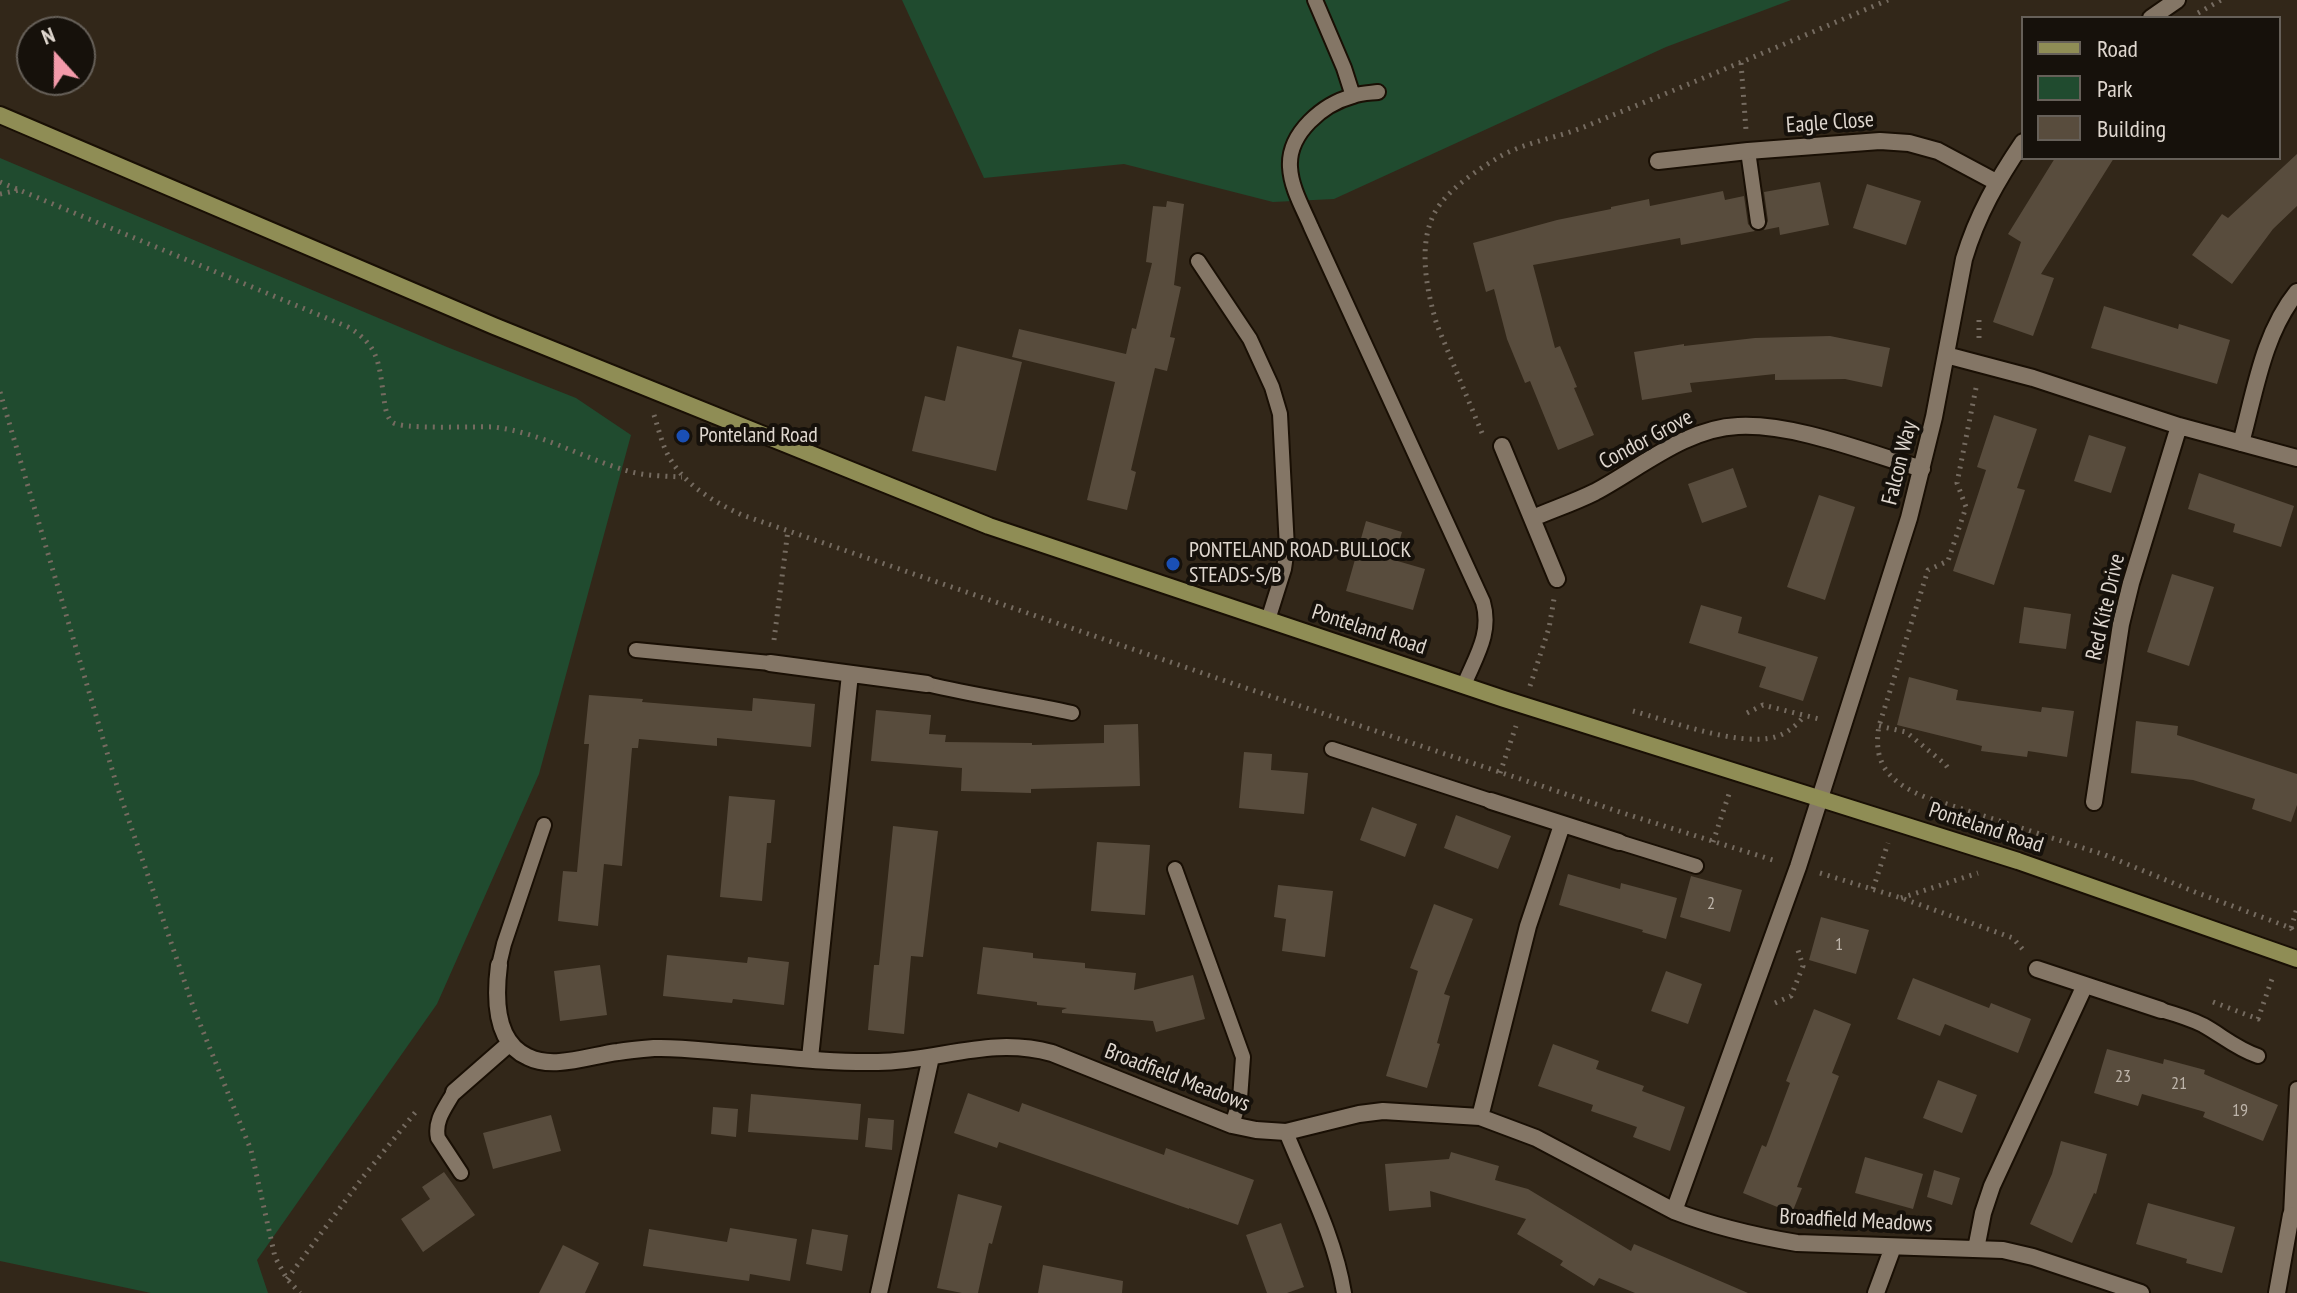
<!DOCTYPE html>
<html>
<head>
<meta charset="utf-8">
<style>
	body { margin:0 }
	#map { position:relative; width:2297px; height:1293px; overflow:hidden; background:#322719; font-family:"PT Sans Narrow",sans-serif }
	canvas { display:block }
	.legend { position:absolute; left:2021px; top:16px; width:260px; height:144px; box-sizing:border-box; background:#16110b; border:2px solid #666059; margin:0; padding:10px 14px; list-style:none; font-size:24px; color:#dfd7cf }
	.legend li { display:flex; align-items:center; gap:16px; height:40px }
	.legend b { width:40px; border:2px solid #666059 }
	.north { position:absolute; left:16px; top:16px; width:80px; height:80px; box-sizing:border-box; background:#16110b; border:2px solid #666059; border-radius:50%; rotate:339deg; font-size:22px; font-weight:700; line-height:32px; text-align:center; color:#dfd7cf }
	.north::after { content:''; display:block; margin:auto; width:28px; height:36px; background:#f39aaa; clip-path:polygon(50% 0,100% 100%,50% 72%,0 100%) }
</style>
</head>
<body>
<div id="map">
<canvas width="2297" height="1293"></canvas>
<ul class="legend">
<li><b style="height:10px;background:#8f8d55"></b>Road</li>
<li><b style="height:22px;background:#204b2f"></b>Park</li>
<li><b style="height:22px;background:#584c3d"></b>Building</li>
</ul>
<div class="north">N</div>
</div>
<script>
const ctx = document.querySelector('canvas').getContext('2d');
ctx.lineJoin = 'round';
function fill(path, color) {
  ctx.fillStyle = color;
  ctx.fill(path, 'evenodd');
}
function strokePath(path, color, width, dash) {
  ctx.strokeStyle = color;
  ctx.lineWidth = width;
  ctx.lineCap = dash ? 'butt' : 'round';
  ctx.setLineDash(dash || []);
  ctx.stroke(path);
}
function write(font, color, halo, rows, align = 'center') {
  ctx.font = font + ' "PT Sans Narrow",sans-serif';
  ctx.lineWidth = 8;
  ctx.setLineDash([]);
  ctx.textBaseline = 'middle';
  ctx.strokeStyle = halo;
  ctx.fillStyle = color;
  for (const [text, x, y, turn = 0] of rows) {
    ctx.save();
    ctx.translate(x, y);
    ctx.rotate((+turn || 0) * Math.PI / 180);
    ctx.textAlign = isNaN(turn) ? turn : align;
    if (halo) ctx.strokeText(text, 0, 0);
    ctx.fillText(text, 0, 0);
    ctx.restore();
  }
}
const green = new Path2D(`
	M902,0H1791L1666,47L1334,199L1273,202L1124,164L984,178Z
	M0,158L447,347L576,398L631,435L539,774L437,1004L257,1260L268,1293H151L0,1261Z`);
const building = new Path2D(`
	M2297,154V206L2273,229L2232,284L2192,255L2222,214L2228,218Z
	M2055,158H2114L2041,274L2054,278L2033,336L1993,322L2021,242L2008,234Z
	M1820,182L1829,225L1780,235L1779,227L1764,230L1768,221L1764,192Z
	M1867,184L1921,201L1906,245L1853,228Z
	M1723,191L1725,200L1744,196L1748,224L1755,231L1681,245L1680,238L1533,265L1555,348L1560,346L1577,387L1574,388L1594,435L1558,450L1530,381L1525,383L1507,339L1494,289L1486,292L1473,243L1557,220L1611,209V207L1649,199L1650,206Z
	M1167,201L1184,204L1174,285L1181,287L1170,337L1175,338L1167,371L1155,368L1131,470L1136,472L1127,510L1087,500L1115,382L1012,357L1019,329L1126,354L1132,328L1136,329L1152,263L1146,262L1153,206L1166,207Z
	M2104,306L2178,329L2179,324L2230,340L2217,384L2091,348Z
	M1830,336L1890,348L1882,387L1845,379L1775,380V374L1690,383L1692,392L1642,400L1634,352L1684,344V346L1755,338Z
	M957,346L1022,362L996,471L912,451L925,396L945,401Z
	M1994,415L2037,429L2017,488L2025,490L1994,585L1953,571L1986,470L1977,467Z
	M2089,435L2126,447L2111,493L2074,481Z
	M1733,468L1747,507L1702,523L1688,484Z
	M2199,473L2294,506L2281,547L2233,532L2235,524L2188,509Z
	M1819,495L1855,507L1825,600L1787,587Z
	M1366,521L1402,532L1394,560L1425,569L1413,610L1346,591Z
	M2172,574L2214,587L2189,666L2147,652Z
	M1701,605L1742,617L1738,633L1818,657L1803,701L1759,687L1766,667L1689,643Z
	M2024,607L2071,614L2066,649L2019,643Z
	M1909,677L1958,690L1956,700L2041,712L2042,707L2074,711L2067,757L2028,751L2027,757L1981,751L1982,746L1897,725Z
	M589,695L643,699L642,702L752,711L753,698L815,704L811,747L717,738V746L639,739L638,748H632L622,866L604,864L598,926L558,921L563,871L577,872L589,744H584Z
	M876,710L931,715L929,734L946,735L945,742L1032,743V745L1104,743V725L1138,724L1140,786L1031,789V793L961,791L962,768L871,761Z
	M2136,721L2178,726L2177,735L2297,774V805L2291,822L2252,809L2255,799L2193,780L2131,773Z
	M1244,752L1272,754L1271,770L1308,773L1304,814L1239,808Z
	M729,796L775,800L771,843H767L762,901L720,897Z
	M1372,807L1417,824L1405,857L1360,840Z
	M1456,815L1511,836L1498,869L1444,848Z
	M893,826L938,831L923,957L911,956L904,1034L868,1030L874,965H879Z
	M1097,842L1150,845L1145,915L1091,911Z
	M1568,874L1620,889L1621,883L1677,898L1666,939L1642,932L1643,930L1559,905Z
	M1691,876L1742,890L1730,932L1680,917Z
	M1278,885L1333,891L1325,957L1282,951L1286,919L1274,917Z
	M1434,904L1473,919L1444,994L1450,996L1437,1043L1440,1044L1427,1088L1386,1076L1418,971L1410,968Z
	M1821,917L1869,930L1856,974L1809,960Z
	M983,947L1033,953V958L1085,963V968L1136,973L1134,990L1193,975L1205,1019L1156,1032L1153,1021L1062,1013V1010L1067,1008L1037,1005V1002L977,994Z
	M667,955L747,963L748,957L789,962L784,1005L733,999L732,1003L663,996Z
	M600,965L607,1015L560,1021L554,971Z
	M1666,971L1702,984L1688,1024L1651,1011Z
	M1913,978L1989,1008L1991,1003L2031,1019L2018,1053L1945,1024L1940,1036L1897,1019Z
	M1814,1009L1851,1024L1832,1073L1839,1076L1797,1187L1802,1188L1792,1213L1743,1193L1762,1145L1766,1147L1790,1083L1786,1081Z
	M1553,1044L1599,1061L1596,1069L1644,1086L1642,1091L1685,1107L1670,1151L1633,1137L1637,1127L1591,1111L1593,1105L1538,1086Z
	M2107,1049L2163,1064L2164,1059L2205,1070L2204,1074L2278,1105L2263,1141L2203,1117L2205,1112L2142,1094L2138,1106L2094,1093Z
	M1938,1080L1977,1095L1962,1133L1923,1118Z
	M968,1093L1019,1112L1022,1103L1164,1155L1166,1148L1254,1180L1238,1225L1189,1208V1209L999,1142L997,1148L954,1133Z
	M751,1094L861,1104L858,1140L748,1132Z
	M713,1107L738,1109L736,1137L711,1134Z
	M551,1115L561,1151L493,1169L483,1133Z
	M868,1118L894,1120L892,1150L865,1147Z
	M2061,1141L2107,1154L2096,1194L2094,1193L2072,1243L2030,1224L2052,1174Z
	M1451,1152L1499,1166L1495,1180L1528,1189L1631,1251L1634,1244L1748,1293H1635L1599,1278L1594,1286L1560,1265L1563,1261L1517,1234L1526,1219L1430,1191L1431,1207L1389,1211L1385,1164L1449,1159Z
	M1865,1157L1923,1174L1913,1209L1855,1193Z
	M1934,1170L1960,1178L1952,1205L1927,1197Z
	M444,1172L475,1215L423,1252L401,1219L430,1199L422,1187Z
	M958,1194L1002,1206L992,1244L989,1243L978,1293H962L937,1288Z
	M2148,1203L2235,1227L2222,1273L2186,1263L2187,1259L2136,1244Z
	M1281,1223L1304,1287L1287,1293H1267L1246,1235Z
	M730,1228L797,1239L790,1281L750,1274L749,1281L643,1266L649,1229L727,1242Z
	M812,1229L848,1235L842,1271L806,1264Z
	M563,1245L599,1263L585,1293H539Z
	M1043,1265L1123,1281L1122,1293H1038Z`);
const path = new Path2D(`
	M2198,13L2221,0
	M1741,63L1746,130
	M0,182L348,327C380,346 379,365 384,399C385,406 386,416 392,422C400,430 476,426 494,427C542,433 582,458 628,471C645,476 665,476 682,477
	M0,194L19,190
	M1979,320V342
	M1976,388L1957,483L1966,507L1948,561L1928,570L1879,726C1872,765 1891,783 1925,797L2105,855L2195,892L2291,928L2294,933
	M0,392L117,786L194,1009L251,1150L275,1257L287,1279L300,1293
	M654,415C658,427 661,440 666,451C681,483 712,501 742,515L1243,687L1626,814L1776,861
	M1482,433L1437,325C1427,292 1417,245 1435,212C1448,189 1476,171 1499,157C1520,145 1544,140 1567,133C1583,128 1598,121 1613,115C1705,78 1796,39 1888,0
	M774,640L788,530
	M1530,686L1549,628L1554,599
	M1633,711C1670,721 1739,747 1775,737C1788,733 1797,725 1805,715
	M1747,713L1763,705L1823,720
	M1879,726L1906,732L1945,764L1950,771
	M1500,773L1516,726
	M1713,842L1729,794
	M1820,873L1901,898L2013,938L2025,952
	M1873,889L1888,843
	M1901,898L1978,873
	M2291,928L2297,908
	M2213,1002L2258,1019L2273,976
	M1775,1003L1791,996L1803,966L1797,947
	M287,1279L363,1177L418,1109`);
const service = new Path2D(`
	M1315,0L1344,68L1353,96
	M1378,92C1370,93 1361,93 1353,96C1323,104 1288,133 1290,167C1291,188 1303,208 1311,227L1483,602C1492,633 1476,656 1464,685
	M1748,151L1758,222
	M1198,261L1250,339L1272,387L1280,414L1287,548L1284,569L1268,620
	M636,650L770,663
	M927,684C975,696 1024,702 1072,713
	M1332,749L1491,801
	M1619,842L1696,866
	M1175,869L1243,1057L1240,1099L1232,1125
	M499,965L504,944L544,825
	M2161,1010C2175,1014 2189,1018 2203,1025C2223,1036 2235,1048 2258,1056
	M454,1092C446,1107 434,1120 438,1138L461,1173
	M1286,1132C1307,1184 1335,1237 1344,1293
	M2291,1215L2297,1089`);
const minor = new Path2D(`
	M2151,18L2177,0
	M1658,161L1748,151L1880,141L1909,143L1938,151L1996,182
	M1946,355L2033,378L2179,426L2297,458
	M2241,443C2255,392 2263,334 2297,292
	M1502,446L1557,579
	M1533,518C1554,509 1575,502 1595,492C1640,468 1686,428 1738,426C1794,423 1868,453 1922,469
	M770,663L927,684
	M1491,801L1619,842
	M2094,802L2121,624L2131,583L2179,426
	M499,965C495,996 494,1042 528,1057C554,1070 591,1055 618,1052C630,1050 642,1049 654,1048C680,1047 706,1051 733,1053C781,1057 830,1063 878,1062C940,1061 990,1036 1052,1053L1232,1125L1256,1130L1286,1132L1359,1114L1383,1111L1480,1117L1536,1138L1674,1211C1713,1226 1755,1236 1797,1243L2003,1250L2033,1257L2141,1293
	M2037,969L2161,1010
	M810,1058L850,674
	M454,1092L510,1043
	M1480,1117L1528,926L1562,825
	M1674,1211L1798,867L1909,518L1934,417L1964,259C1977,215 1998,179 2023,142
	M1976,1249L1983,1213L1992,1186L2085,985
	M879,1293L931,1057
	M1876,1293L1893,1247
	M2277,1293L2291,1215`);
const secondary = new Path2D(`
	M0,115L494,326L989,526L1504,699L2018,861L2297,959`);
const markers = [
	[683,436,8,"#1a4fb4"],
	[1173,564,8,"#1a4fb4"]
];
const numberNames = [
	["2",1711,904],
	["1",1839,945],
	["23",2123,1077],
	["21",2179,1084],
	["19",2240,1111]
];
const streetNames = [
	["Eagle Close",1830,123,-4],
	["Condor Grove",1646,440,-28],
	["Falcon Way",1900,463,-76],
	["Red Kite Drive",2106,607,-77],
	["Ponteland Road",1369,630,18],
	["Ponteland Road",1986,828,18],
	["Broadfield Meadows",1177,1078,21],
	["Broadfield Meadows",1856,1221,3]
];
const poiNames = [
	["Ponteland Road",699,436],
	["PONTELAND ROAD-BULLOCK",1189,551],
	["STEADS-S/B",1189,576]
];
fill(green, '#204b2f');
fill(building, '#584c3d');
strokePath(service, '#190f04', 18);
strokePath(minor, '#190f04', 20);
strokePath(secondary, '#190f04', 20);
strokePath(path, '#756b60', 5, [2, 6]);
strokePath(service, '#847666', 14);
strokePath(minor, '#847666', 16);
strokePath(secondary, '#8f8d55', 16);
for (const [x, y, r, color] of markers) {
  const dot = new Path2D();
  dot.arc(x, y, r, 0, 2 * Math.PI);
  ctx.fillStyle = color;
  ctx.fill(dot);
  strokePath(dot, '#16110b', 3);
}
write('18px', '#bdb4aa', null, numberNames);
write('22px', '#dfd7cf', '#16110b', streetNames);
write('22px', '#dfd7cf', '#16110b', poiNames, 'left');
</script>
</body>
</html>
